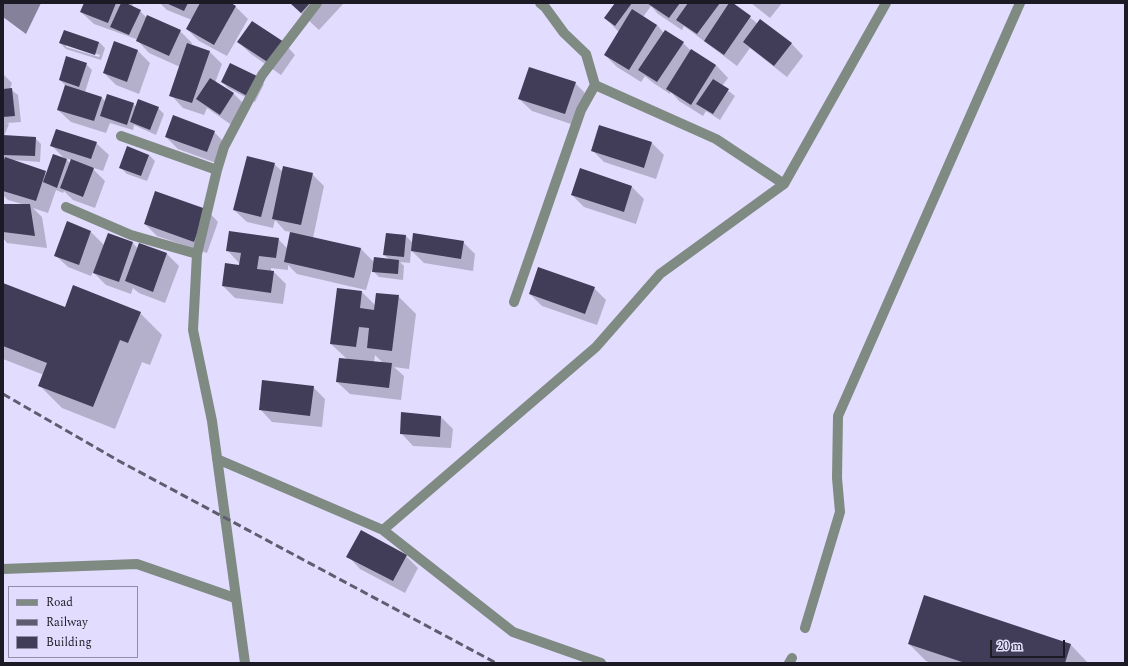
<!DOCTYPE html>
<html>
<head>
<meta charset="utf-8">
<style>
	body { margin:0 }
	#map { position:relative; width:1128px; height:666px; overflow:hidden; background:#e2dcfe; font-family:Spectral,serif }
	canvas { display:block }
	.frame { position:absolute; inset:0; border:4px solid #1c1a25; pointer-events:none }
	.legend { position:absolute; left:8px; top:586px; width:130px; height:72px; box-sizing:border-box; background:#e2dcfe; border:1px solid #938ea7; margin:0; padding:5px 7px; list-style:none; font-size:12px; color:#1c1a25 }
	.legend li { display:flex; align-items:center; gap:8px; height:20px }
	.legend b { width:20px; border:1px solid #938ea7 }
	.scale { position:absolute; left:990px; top:640px; width:75px; height:18px; box-sizing:border-box; border:2px solid #1c1a25; border-top:0; padding-left:5px; font-size:12px; line-height:14px; white-space:nowrap; color:#1c1a25; -webkit-text-stroke:3px #e2dcfe; paint-order:stroke }
</style>
</head>
<body>
<div id="map">
<canvas width="1128" height="666"></canvas>
<div class="frame"></div>
<ul class="legend">
<li><b style="height:5px;background:#7e8a82"></b>Road</li>
<li><b style="height:5px;background:#5f5c6f"></b>Railway</li>
<li><b style="height:11px;background:#413c57"></b>Building</li>
</ul>
<div class="scale">20 m</div>
</div>
<script>
const ctx = document.querySelector('canvas').getContext('2d');
ctx.lineJoin = 'round';
function fill(path, color) {
  ctx.fillStyle = color;
  ctx.fill(path, 'evenodd');
}
function strokePath(path, color, width, dash) {
  ctx.strokeStyle = color;
  ctx.lineWidth = width;
  ctx.lineCap = dash ? 'butt' : 'round';
  ctx.setLineDash(dash || []);
  ctx.stroke(path);
}
const water = new Path2D(`
	M3,3H41L26,34L3,17Z`);
const shadow = new Path2D(`
	M85,3H133L132,7L140,11L147,18L180,31L192,43L191,45L210,52L222,64L215,83L234,94L246,106L233,126L207,108L204,115L183,108L171,95L180,67L149,53L136,39L94,24L81,12Z
	M160,3H229L236,7L248,19L227,56L199,41L187,29L192,20L167,10Z
	M290,3H344L319,30Z
	M615,3H732L758,24L791,43L803,56L787,77L750,48L737,66L684,26L682,30L658,14L651,6L643,17L657,25L664,33L683,43L691,51L716,65L728,78L722,86L735,96L720,120L706,111L703,116L679,101L671,92L670,94L652,82L645,76L641,82L617,67L605,55L619,32L605,18Z
	M751,3H782L770,18Z
	M99,42L105,48L101,60L66,49L60,43ZM66,44L100,55L99,57L66,47Z
	M114,42L138,51L150,63L139,94L116,85L104,73Z
	M238,42H283L295,55L281,75L251,54Z
	M86,64L92,70L85,92L102,98L106,102L133,104L137,107L158,108L164,114L156,135L134,125L133,130L110,123L106,133L71,122L58,110L66,86L60,80Z
	M3,74L12,83L10,89L18,95L21,122L7,123L9,124L4,136L35,138L41,144L40,162L12,160L47,174L65,159L52,146L96,143L109,155L103,171L91,167L105,181L95,208L73,200L64,191L63,193L56,190L48,213L33,208L42,217L47,248L7,243L3,238V205L22,204L8,200L3,195ZM65,158L71,160L70,163Z
	M258,78L264,84L255,102L228,88L222,82Z
	M575,83L587,95L577,126L532,111L519,99Z
	M214,132L226,144L219,164L178,149L166,137Z
	M652,143L664,155L656,179L604,162L592,150Z
	M128,148L149,155L155,161L147,181L127,174L121,168Z
	M274,164L283,172L312,174L324,186L313,238L361,249L374,262L366,290L297,274L288,265V270L271,268V272H274L286,284L283,304L235,298L223,286L240,266L239,263L227,250L278,239L288,249L291,232L285,231L275,220L273,228L247,222L234,210Z
	M632,187L644,199L636,224L584,207L572,195Z
	M206,209L218,222L207,253L157,236L145,224Z
	M91,232L104,245L133,243L138,249L140,244L167,254L179,266L165,303L139,293L133,288L131,294L106,285L93,272L91,276L68,267L55,255Z
	M406,236L413,243L463,242L475,254L473,271L424,263L411,250L410,263L400,262L404,266L403,280L379,277L373,271L389,259L384,255Z
	M3,284L65,308L140,313L162,335L150,365L142,362L115,429L62,408L39,385L44,375L3,359Z
	M594,288L606,300L597,325L542,306L530,294Z
	M362,292L376,306L398,296L416,314L409,369L394,367L404,376L401,400L350,394L337,382L347,359L331,344ZM375,355L383,363L374,362Z
	M313,387L325,399L322,427L272,422L260,409Z
	M441,417L453,429L451,448L413,446L401,433Z
	M348,556H406L418,568L405,593L360,569Z
	M925,596L1071,645L1088,663H932L926,661L909,644Z`);
const building = new Path2D(`
	M84,3H116L108,23L80,12Z
	M121,3H126L141,10L129,35L110,27Z
	M166,3H188L184,11Z
	M200,3H231L236,6L214,45L186,29Z
	M290,3H310L301,13Z
	M615,3H632L615,26L604,18Z
	M647,3H680L669,18Z
	M688,3H720L697,34L676,20Z
	M729,3H733L751,16L724,55L704,41Z
	M632,9L657,25L629,70L604,55Z
	M147,15L181,30L169,56L136,41Z
	M760,19L792,43L774,66L743,42Z
	M252,21L284,42L269,63L237,42Z
	M64,30L99,42L95,55L59,43Z
	M665,30L684,42L657,82L638,70Z
	M114,41L138,50L127,82L103,73Z
	M187,43L210,51L192,103L169,96Z
	M691,49L716,65L691,105L666,89Z
	M66,56L87,63L79,87L59,80Z
	M230,63L259,77L249,97L221,82Z
	M529,67L576,82L565,114L518,99Z
	M210,78L234,93L220,115L196,99Z
	M713,79L729,89L713,114L696,104Z
	M65,85L102,97L94,121L57,110Z
	M12,88L15,116L3,117V89Z
	M107,94L134,103L127,125L100,116Z
	M138,99L159,107L150,130L130,122Z
	M173,115L215,131L207,152L165,137Z
	M599,125L652,142L644,168L591,151Z
	M56,129L97,142L91,159L50,146Z
	M3,135L36,137L35,156L3,155Z
	M127,146L149,155L141,176L119,168Z
	M53,154L67,159L57,188L43,182Z
	M247,156L275,163L261,217L233,210Z
	M5,157L46,171L36,201L3,191V163Z
	M71,159L94,168L83,197L60,188Z
	M283,166L313,173L301,225L272,219Z
	M580,168L632,186L624,212L571,195Z
	M155,191L206,209L194,242L144,224Z
	M3,204H30L35,236L3,232Z
	M67,221L91,231L79,265L54,256Z
	M229,231L279,238L276,258L259,256L257,269L274,271L271,293L222,286L225,263L239,265L241,253L226,251Z
	M290,232L361,248L354,278L284,262Z
	M108,233L133,242L119,282L93,273Z
	M386,233L406,235L404,257L383,255Z
	M413,233L464,241L461,259L411,251Z
	M139,243L167,253L153,292L125,281Z
	M374,257L399,260L398,274L372,272Z
	M538,267L595,287L585,314L529,294Z
	M3,283L65,307L73,285L141,312L128,343L120,340L93,407L38,386L47,363L3,346Z
	M337,288L362,291L360,308L374,310L376,293L399,295L392,351L367,348L369,328L359,327L356,347L330,344Z
	M339,358L392,363L389,388L336,382Z
	M262,380L314,386L310,416L259,410Z
	M401,412L441,416L440,437L400,434Z
	M361,530L407,555L393,581L346,557Z
	M924,595L1071,644L1065,663H965L908,644Z`);
const service = new Path2D(`
	M805,628L840,512L837,478L838,416L1020,3`);
const minor = new Path2D(`
	M595,85L716,139L784,184
	M121,136L217,170
	M66,207L131,235L197,254
	M514,302L581,110L595,85L586,54L564,33L545,7L540,3
	M217,459L383,530L596,347L660,274L784,184L886,3
	M383,530L513,632L601,663
	M3,569L137,564L235,598
	M245,663L212,421L193,330L197,254L217,170L224,147L262,75L317,3
	M789,663L792,658`);
const rail = new Path2D(`
	M3,394L119,461L496,663`);
fill(water, '#85819b');
fill(shadow, '#0003');
fill(building, '#413c57');
strokePath(service, '#7e8a82', 10);
strokePath(minor, '#7e8a82', 10);
strokePath(rail, '#5f5c6f', 3, [8, 4]);
</script>
</body>
</html>
